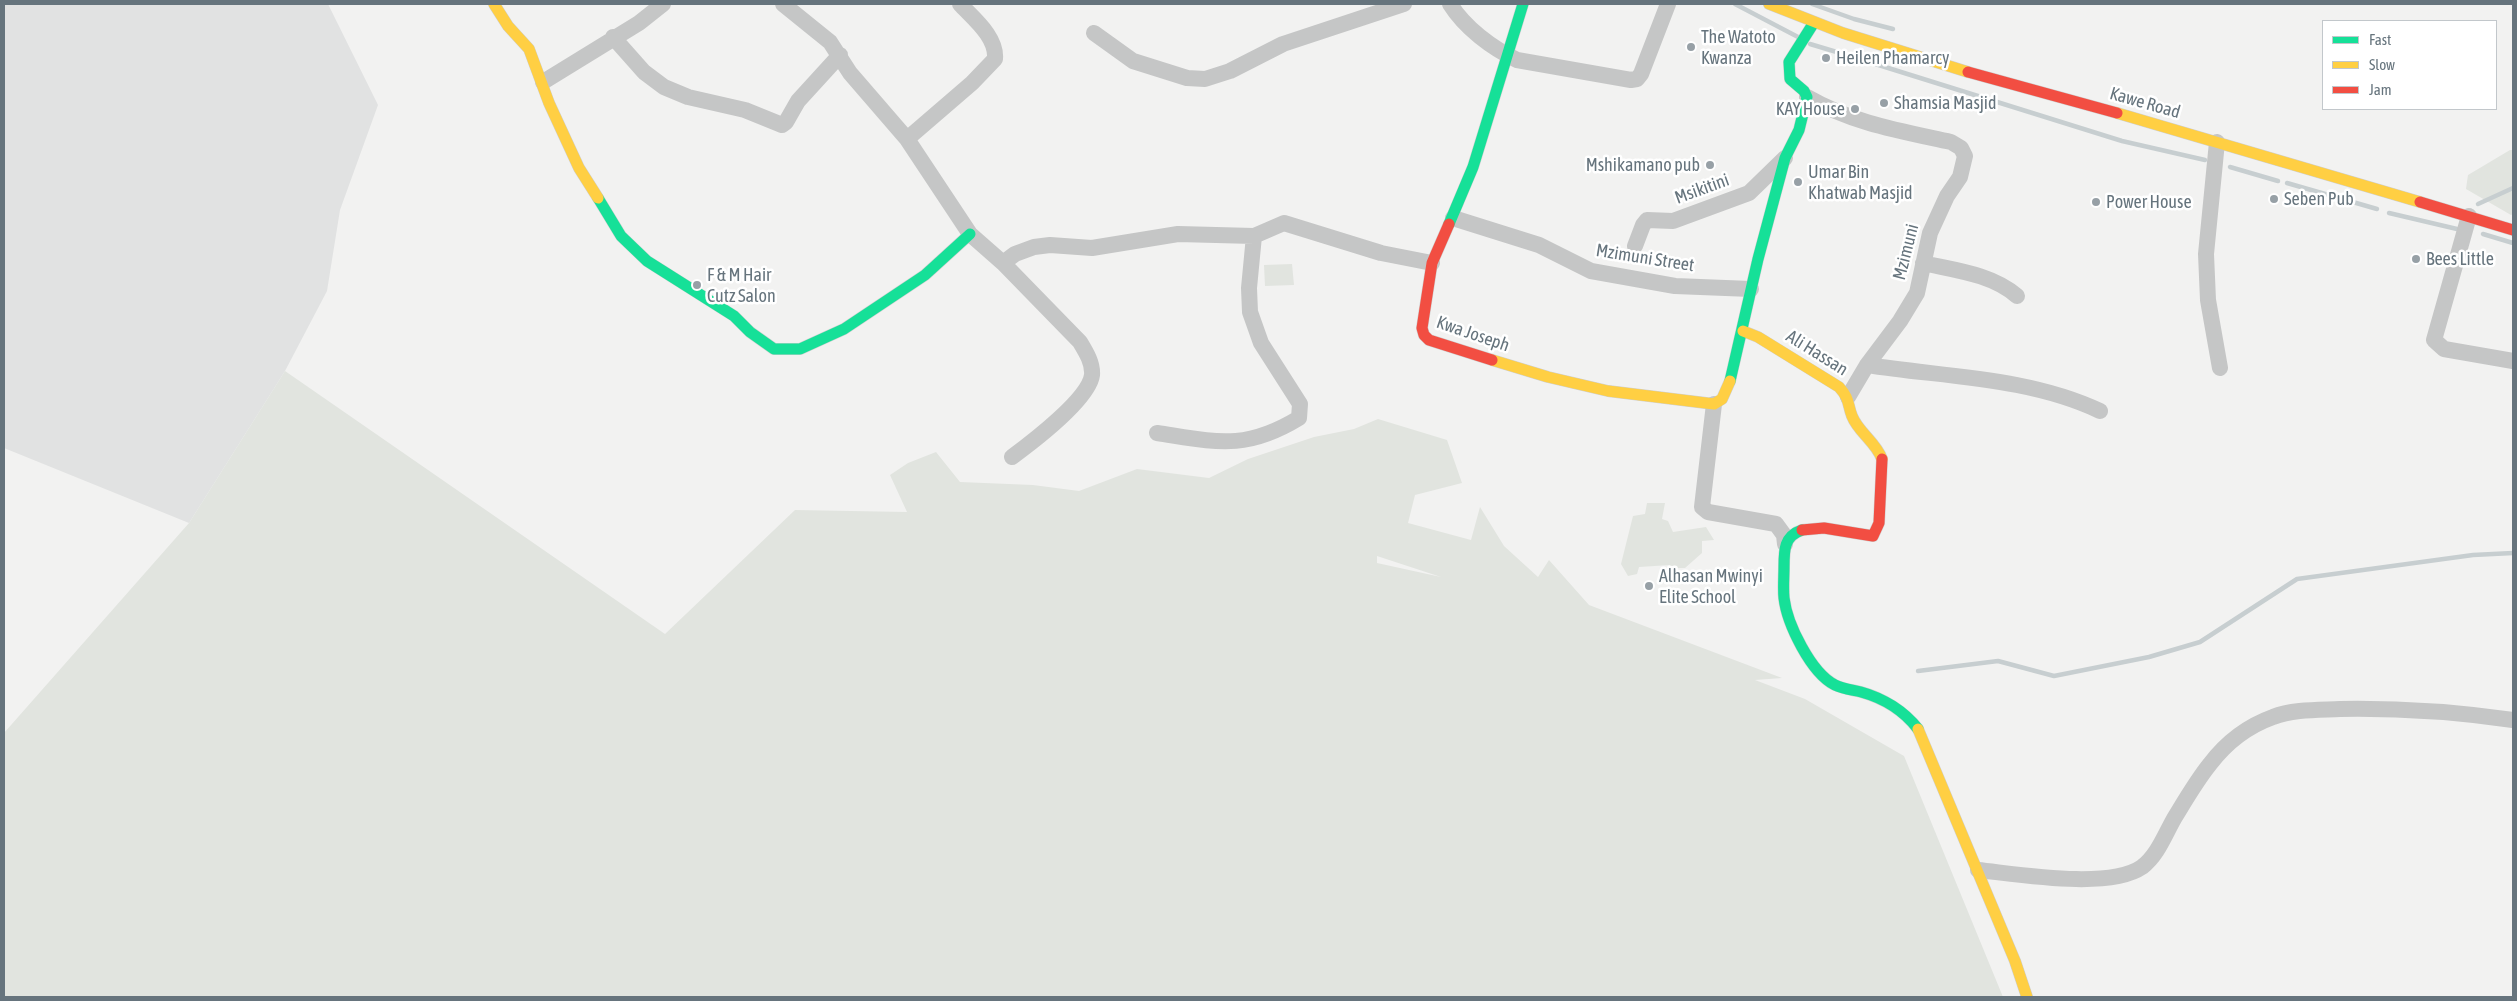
<!DOCTYPE html>
<html>
<head>
<meta charset="utf-8">
<style>
	body { margin:0 }
	#map { position:relative; width:2517px; height:1001px; overflow:hidden; background:#f2f2f1; font-family:"Asap Condensed",sans-serif }
	canvas { display:block }
	.frame { position:absolute; inset:0; border:5px solid #66747d; pointer-events:none }
	.legend { position:absolute; left:2322px; top:20px; width:175px; height:90px; box-sizing:border-box; background:#fff; border:1px solid #c2c7cb; margin:0; padding:6px 9px; list-style:none; font-size:15px; color:#66747d }
	.legend li { display:flex; align-items:center; gap:10px; height:25px }
	.legend b { width:25px; border:1px solid #c2c7cb }
</style>
</head>
<body>
<div id="map">
<canvas width="2517" height="1001"></canvas>
<div class="frame"></div>
<ul class="legend">
<li><b style="height:6px;background:#16e098"></b>Fast</li>
<li><b style="height:6px;background:#ffcf43"></b>Slow</li>
<li><b style="height:6px;background:#f24e42"></b>Jam</li>
</ul>
</div>
<script>
const ctx = document.querySelector('canvas').getContext('2d');
ctx.lineJoin = 'round';
function fill(path, color) {
  ctx.fillStyle = color;
  ctx.fill(path, 'evenodd');
}
function strokePath(path, color, width, dash) {
  ctx.strokeStyle = color;
  ctx.lineWidth = width;
  ctx.lineCap = dash ? 'butt' : 'round';
  ctx.setLineDash(dash || []);
  ctx.stroke(path);
}
function write(font, color, halo, rows, align = 'center') {
  ctx.font = font + ' "Asap Condensed",sans-serif';
  ctx.lineWidth = 5;
  ctx.setLineDash([]);
  ctx.textBaseline = 'middle';
  ctx.strokeStyle = halo;
  ctx.fillStyle = color;
  for (const [text, x, y, turn = 0] of rows) {
    ctx.save();
    ctx.translate(x, y);
    ctx.rotate((+turn || 0) * Math.PI / 180);
    ctx.textAlign = isNaN(turn) ? turn : align;
    if (halo) ctx.strokeText(text, 0, 0);
    ctx.fillText(text, 0, 0);
    ctx.restore();
  }
}
const built = new Path2D(`
	M4,4H328L378,105L340,210L327,291L285,371L189,523L4,448Z`);
const green = new Path2D(`
	M2510,150H2513V214L2511,215L2466,189L2468,175Z
	M1292,264L1294,285L1265,286L1264,265Z
	M285,371L665,634L795,510L907,512L890,475L908,463L936,452L960,482L1033,485L1079,491L1137,469L1209,478L1248,459L1314,437L1354,429L1378,419L1447,440L1462,483L1415,495L1408,523L1471,540L1480,507L1504,546L1538,577L1549,560L1589,605L1782,678L1755,680L1805,699L1904,756L2003,997H4V733L189,523ZM1377,556L1441,577L1377,563Z
	M1647,503H1665L1662,519L1668,521L1673,532L1706,527L1714,540L1702,541V553L1685,568H1670V565L1639,567L1637,574L1628,576L1621,564L1633,516L1645,514Z`);
const stream = new Path2D(`
	M1735,4L1798,37
	M1812,4L1854,19L1893,29
	M1810,44L1860,59
	M1869,62L2122,141L2205,160
	M2230,167L2278,181
	M2287,183L2377,209
	M2478,204L2513,188
	M2389,213L2457,229
	M2483,234L2513,243
	M1918,671L1998,661L2054,676L2149,657L2200,642L2297,579L2473,555L2513,553`);
const street = new Path2D(`
	M783,4L830,42L850,73L907,139L970,234L1003,263L1080,342C1086,352 1093,363 1092,375C1089,399 1031,443 1012,457
	M1450,4C1465,28 1492,48 1517,60L1631,80L1637,79L1641,74L1668,4
	M1094,33L1133,61L1187,78L1205,79L1230,71L1283,44L1404,4
	M613,37L644,72L664,87L688,97L745,110L782,125L786,122L798,101L840,55
	M543,82L639,23L663,4
	M1807,97C1852,123 1901,131 1951,142L1961,148L1965,156L1960,177L1947,196L1930,233L1917,293L1900,321L1867,365L1848,397
	M907,139L972,83L995,59C997,37 974,19 960,4
	M2217,142L2206,254L2208,300L2220,368
	M2469,216L2434,340L2444,349L2513,361
	M1453,218L1539,245L1591,271L1675,286L1751,289
	M1635,246L1643,225L1647,220L1673,221L1749,193L1785,158
	M1003,263L1015,254L1034,247L1050,245L1092,248L1178,234L1254,236L1284,223L1381,253L1432,263
	M1923,263C1954,270 1992,274 2017,296
	M1867,365C1944,377 2028,377 2100,411
	M1714,404L1702,507L1708,512L1776,524L1784,535L1785,544
	M1157,433C1216,442 1245,451 1299,418L1300,404L1261,343L1250,312L1249,288L1254,236
	M1978,870C2017,874 2109,890 2142,867C2158,855 2165,834 2175,817C2186,799 2197,780 2210,764C2226,743 2248,726 2273,717C2293,709 2319,710 2340,709C2398,708 2456,712 2513,720`);
const fast = new Path2D(`
	M598,198L621,236L647,261L734,316L750,332L774,349H800L844,329L925,275L970,234
	M1449,224L1473,167L1523,4
	M1730,381L1758,259L1785,158L1799,130L1807,97L1804,91L1790,79L1789,62L1813,24
	M1802,530C1784,536 1784,550 1784,567C1784,577 1783,588 1784,598C1787,624 1811,673 1835,685C1843,689 1853,690 1861,692C1883,698 1904,711 1918,729`);
const slow = new Path2D(`
	M494,4L508,26L529,49L549,103L579,168L598,198
	M1769,4L1843,33L1968,72
	M2117,113L2420,202
	M1743,331L1758,337L1839,387C1850,399 1847,403 1852,416C1858,432 1876,442 1882,459
	M1492,360L1548,377L1608,391L1714,404L1722,399L1730,381
	M1918,729L2015,961L2027,997`);
const jam = new Path2D(`
	M1968,72L2117,113
	M2420,202L2513,230
	M1449,224L1432,263L1422,328L1424,335L1429,340L1492,360
	M1802,530L1824,528L1873,536L1879,523L1882,459`);
const markers = [
	[1691,47,5,"#97a0a6"],
	[1826,58,5,"#97a0a6"],
	[1884,103,5,"#97a0a6"],
	[1855,109,5,"#97a0a6"],
	[1710,165,5,"#97a0a6"],
	[1798,182,5,"#97a0a6"],
	[2274,199,5,"#97a0a6"],
	[2096,202,5,"#97a0a6"],
	[2416,259,5,"#97a0a6"],
	[697,285,5,"#97a0a6"],
	[1649,586,5,"#97a0a6"]
];
const poiNames = [
	["The Watoto",1701,37],
	["Kwanza",1701,58],
	["Heilen Phamarcy",1836,58],
	["Shamsia Masjid",1894,103],
	["KAY House",1845,109,"right"],
	["Mshikamano pub",1700,165,"right"],
	["Umar Bin",1808,172],
	["Khatwab Masjid",1808,193],
	["Seben Pub",2284,199],
	["Power House",2106,202],
	["Bees Little",2426,259],
	["F & M Hair",707,275],
	["Cutz Salon",707,296],
	["Alhasan Mwinyi",1659,576],
	["Elite School",1659,597]
];
const streetNames = [
	["Kawe Road",2145,103,16],
	["Msikitini",1702,189,-20],
	["Mzimuni",1906,252,-76],
	["Mzimuni Street",1645,258,9],
	["Kwa Joseph",1473,334,19],
	["Ali Hassan",1817,353,32]
];
fill(built, '#e1e2e2');
fill(green, '#e1e4df');
strokePath(stream, '#c7ced0', 4.5);
strokePath(fast, '#cecfcf', 12);
strokePath(slow, '#cecfcf', 12);
strokePath(jam, '#cecfcf', 12);
strokePath(street, '#c5c6c6', 16);
strokePath(fast, '#16e098', 11);
strokePath(slow, '#ffcf43', 11);
strokePath(jam, '#f24e42', 11);
for (const [x, y, r, color] of markers) {
  const dot = new Path2D();
  dot.arc(x, y, r, 0, 2 * Math.PI);
  ctx.fillStyle = color;
  ctx.fill(dot);
  strokePath(dot, '#fff', 2);
}
write('18px', '#66747d', '#fff', poiNames, 'left');
write('18px', '#66747d', '#fff', streetNames);
</script>
</body>
</html>
